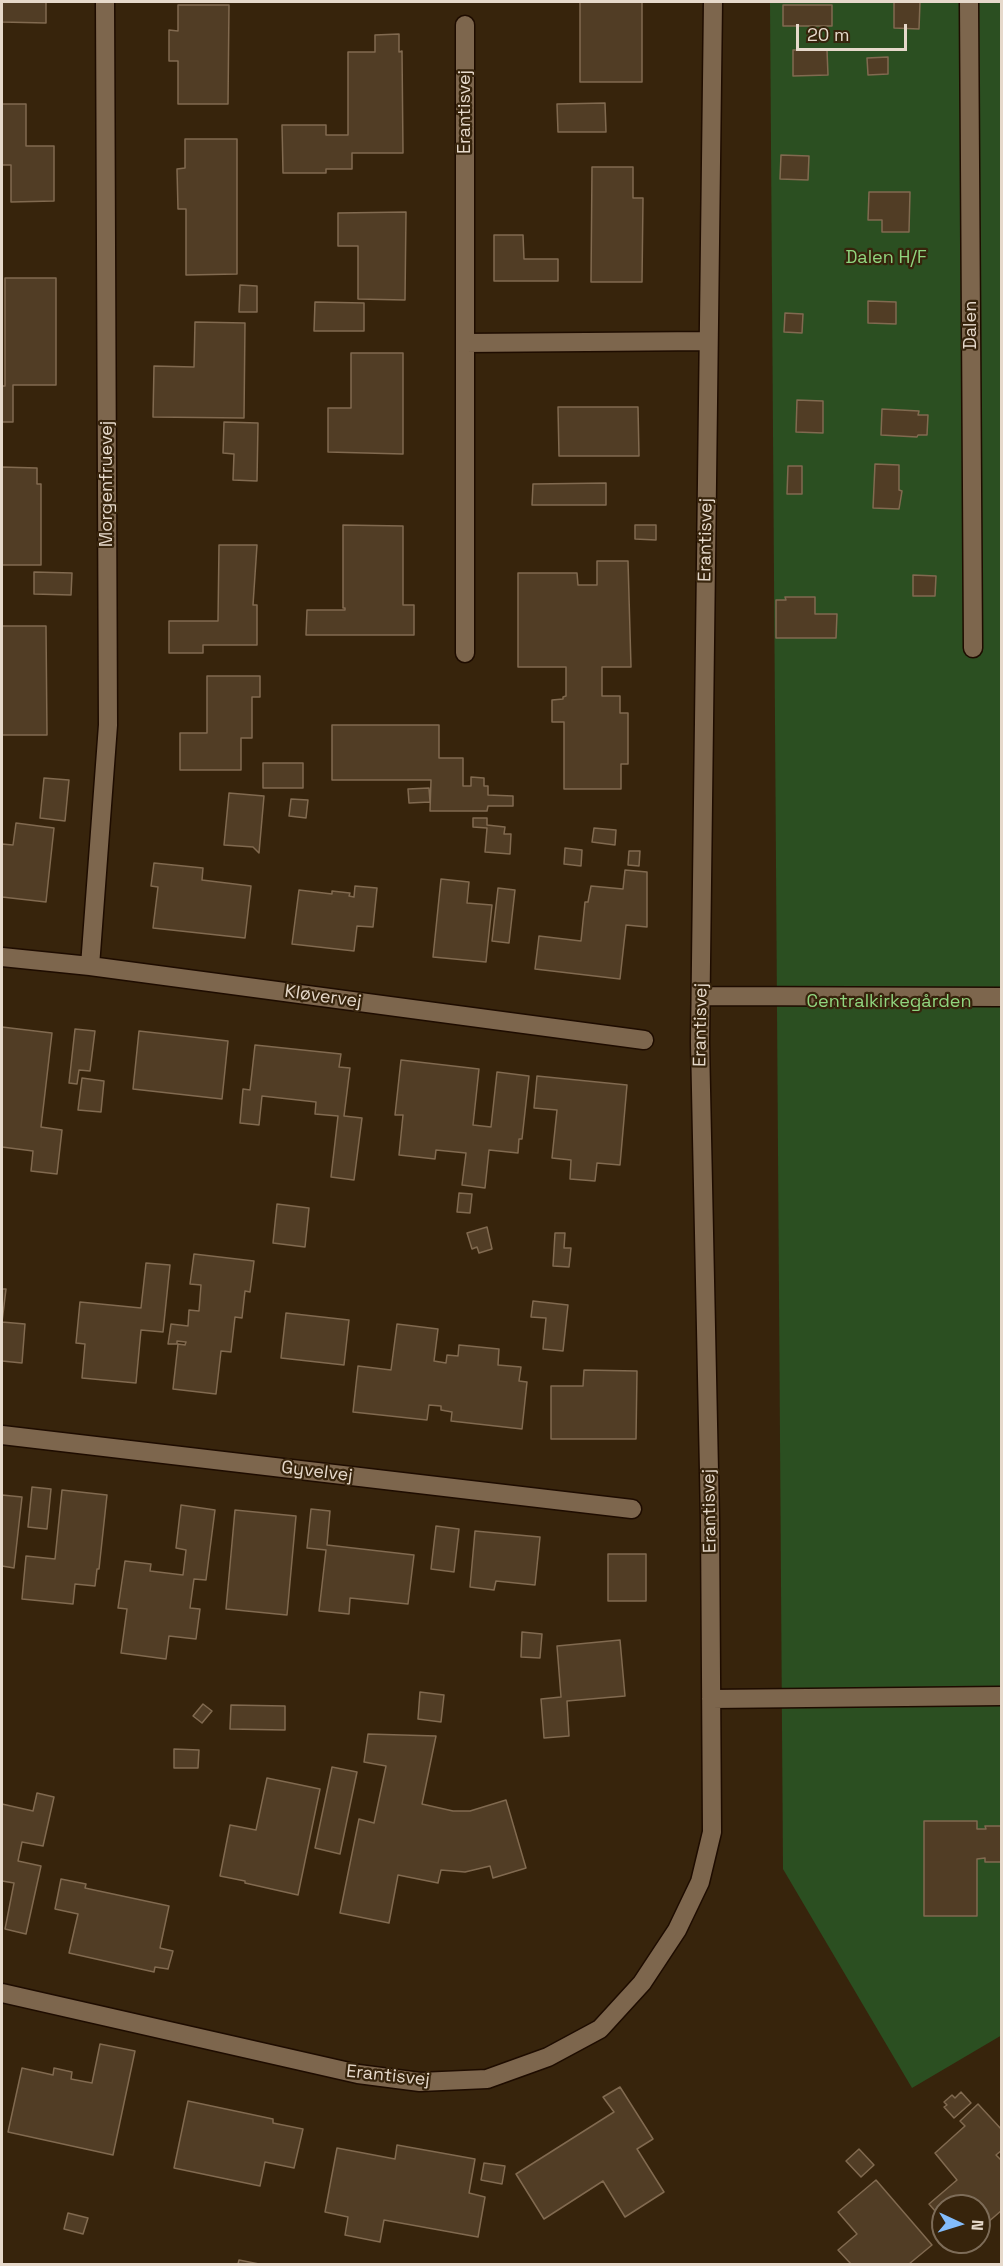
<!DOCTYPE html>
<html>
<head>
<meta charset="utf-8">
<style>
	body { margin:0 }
	#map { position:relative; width:1003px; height:2266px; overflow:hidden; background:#37240c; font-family:"Space Grotesk",sans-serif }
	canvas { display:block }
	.frame { position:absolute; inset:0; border:3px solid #e6d9cb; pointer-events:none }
	.north { position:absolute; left:931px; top:2194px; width:60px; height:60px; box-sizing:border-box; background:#37240c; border:2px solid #7d6c58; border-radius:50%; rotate:94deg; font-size:16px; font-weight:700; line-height:24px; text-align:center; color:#e6d9cb }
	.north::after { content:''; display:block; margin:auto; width:21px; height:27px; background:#83bcfb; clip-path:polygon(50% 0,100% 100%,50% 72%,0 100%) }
	.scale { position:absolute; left:796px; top:24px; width:111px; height:27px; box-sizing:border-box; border:3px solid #e6d9cb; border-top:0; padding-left:8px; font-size:18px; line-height:21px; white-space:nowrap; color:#e6d9cb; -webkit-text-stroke:4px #37240c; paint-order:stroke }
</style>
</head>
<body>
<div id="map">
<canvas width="1003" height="2266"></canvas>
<div class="frame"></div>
<div class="north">N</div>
<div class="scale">20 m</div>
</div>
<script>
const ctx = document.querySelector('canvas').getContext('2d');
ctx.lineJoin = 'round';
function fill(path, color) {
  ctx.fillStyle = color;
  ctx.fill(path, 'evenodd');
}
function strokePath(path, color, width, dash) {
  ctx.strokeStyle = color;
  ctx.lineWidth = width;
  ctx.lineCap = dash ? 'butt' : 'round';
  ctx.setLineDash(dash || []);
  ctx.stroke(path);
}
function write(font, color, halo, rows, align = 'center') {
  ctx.font = font + ' "Space Grotesk",sans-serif';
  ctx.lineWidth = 4.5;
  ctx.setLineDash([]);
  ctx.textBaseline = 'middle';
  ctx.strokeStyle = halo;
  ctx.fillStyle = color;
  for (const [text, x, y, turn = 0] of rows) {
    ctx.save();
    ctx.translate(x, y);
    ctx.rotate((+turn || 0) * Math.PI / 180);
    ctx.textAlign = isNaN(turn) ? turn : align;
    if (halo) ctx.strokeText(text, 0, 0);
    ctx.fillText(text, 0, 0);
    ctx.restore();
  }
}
const green = new Path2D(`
	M770,2H1001L1002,2035L912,2088L783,1869Z`);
const building = new Path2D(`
	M2,2H46V23L2,22Z
	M580,2H642V82H580Z
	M894,2H920L919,29L894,28Z
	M178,5H229L228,104H178V61H169V30L178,31Z
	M783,5H832V26H783Z
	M399,34V52L402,51L403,153H352V169H326V173H283L282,125H326V135H348V52H375V35Z
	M793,50H827L828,75L793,76Z
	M888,57V74L868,75L867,58Z
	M605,103L606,132H558L557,104Z
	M2,104H26V146H54V201L11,202V165H2Z
	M185,139H237V274L186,275V209H178L177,169L185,168Z
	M781,155L809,156L808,180L780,179Z
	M592,167H633V198H643L642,282H591Z
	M869,192H910L909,232H882V220H868Z
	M406,212L405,300L358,299V246H338V213Z
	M494,235H523L524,259H558V281H494Z
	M5,278H56V385H13V422H2V386H5Z
	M240,285L257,286V312H239Z
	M868,301L896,302V324L868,323Z
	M315,302L364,303V331H314Z
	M785,313L803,314L802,333L784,332Z
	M195,322L245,323L244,418L153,417L154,366L194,367Z
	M351,353H403V454L328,452V408H351Z
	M797,400L823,401V433L796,432Z
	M558,407H638L639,456H559Z
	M882,409L919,411L918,415H928L927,435H918L917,437L881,435Z
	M224,422L258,423L257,481L233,480L234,454L223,453Z
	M875,464L899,465V490L902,491L899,509L873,508Z
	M788,466H802V494H787Z
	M2,467L37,468V484H41V565H2Z
	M606,483V505H532L533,484Z
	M343,525L403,526V605H414V635H306L307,610H345V608H343Z
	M635,525H656V540L635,539Z
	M219,545H257L253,605H257V645H203V653H169V621H218Z
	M597,561H628L631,667H602V696H620V713H628V764H621V789H564V722H552V700L563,699V697L566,696V667H518V573H577L578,585H597Z
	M34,572L72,573L71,595L34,594Z
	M913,575L936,576L935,596H913Z
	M785,597H815V614H837L836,638H776V600H786Z
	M2,626H46L47,735H2Z
	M207,676H260V697H252V738H241V770H180V733H207Z
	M332,725H439V758H463V786H471V777L484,778V786H488V795L513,796V806H488L487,811H430L431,780H332Z
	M263,763H303V788H263Z
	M44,778L69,780L65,821L40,818Z
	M429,788L430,802L409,803L408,789Z
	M229,793L264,796L259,853L253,847L224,845Z
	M291,799L308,800L306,818L289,816Z
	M473,818H487V825L505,827L504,834H511L510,854L485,852L487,828L473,827Z
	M16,823L54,828L46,902L2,897V844L13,845Z
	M594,828L616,830L615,845L592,842Z
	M565,848L582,850L581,866L564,864Z
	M629,851H640L639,866L628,865Z
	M154,863L203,868L202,880L251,886L245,938L153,928L158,887L151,886Z
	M625,870L647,872V927L626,925L620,979L535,969L539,936L581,941L585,902H588L591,886L623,889Z
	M441,879L469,882L467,903L492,905L486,962L433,957Z
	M355,886L377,888L373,927L357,926L354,951L292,944L299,890L332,894V891L350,893L349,896L354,897Z
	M498,888L515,890L509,943L492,941Z
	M2,1027L52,1033L41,1127L62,1130L57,1174L31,1171L33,1151L2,1147Z
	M75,1029L95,1031L90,1071L79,1070L77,1084L69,1083Z
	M139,1031L228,1041L222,1099L133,1089Z
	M255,1045L341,1054L339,1067L350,1068L344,1116L362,1118L354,1180L331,1177L338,1116L315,1114L316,1102L262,1096L259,1125L240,1123L243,1089L250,1090Z
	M401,1060L479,1069L473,1125L491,1127L497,1072L529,1076L522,1139H519L518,1153L489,1150L485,1188L462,1185L466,1153L436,1150L435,1159L399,1155L403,1115H395Z
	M537,1076L627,1085L620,1165L597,1163L595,1181L570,1179L571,1160L552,1158L557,1110L534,1108Z
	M82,1078L104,1081L101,1112L78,1110Z
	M459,1193L472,1194L470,1213L457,1212Z
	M277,1204L309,1208L305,1247L273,1243Z
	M487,1227L492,1249L479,1253L477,1247L472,1249L467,1233Z
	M555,1233H565L564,1248H571L569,1267L553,1266Z
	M194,1254L254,1261L250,1292L245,1291L242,1318L235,1317L231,1352L221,1351L216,1394L173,1389L178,1344L185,1345L186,1342L177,1341V1344H168L171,1324L188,1326L189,1310L199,1311L201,1285L190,1284Z
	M146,1263L170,1265L163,1332L141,1330L136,1383L82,1378L85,1344L76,1343L80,1302L141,1308Z
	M2,1289H6L2,1322L25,1324L22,1363L2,1361Z
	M533,1301L568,1305L563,1351L543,1349L546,1318L531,1317Z
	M286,1313L349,1320L344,1365L281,1358Z
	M397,1324L438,1329L434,1361L446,1363L447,1355L458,1356L459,1345L499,1349L498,1365L521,1367L519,1381L527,1382L522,1429L451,1421L452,1412L441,1410V1406L429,1405L427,1420L353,1412L358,1366L391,1370Z
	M584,1370L637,1371L636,1439H551V1386H583Z
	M32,1487L51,1489L47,1529L28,1527Z
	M62,1490L107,1495L99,1569H97L95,1586L75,1584L73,1604L22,1599L26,1556L55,1559Z
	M2,1495L22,1497L14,1568L2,1566Z
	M181,1505L215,1510L206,1580L194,1579L190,1608L200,1609L196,1639L169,1636L166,1659L121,1653L127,1609L118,1608L125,1561L151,1564L150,1571L183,1575L186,1550L176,1548Z
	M311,1509L330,1511L327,1545L414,1555L408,1604L350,1598L349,1614L319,1611L326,1550L307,1548Z
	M235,1510L296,1516L287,1615L226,1609Z
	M436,1526L459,1529L454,1572L431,1569Z
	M475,1531L540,1537L535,1585L496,1581L494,1590L470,1587Z
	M608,1554H646V1601H608Z
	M522,1632L542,1634L540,1658L521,1657Z
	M620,1640L625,1696L567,1701L569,1736L544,1738L541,1699L561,1697L557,1646Z
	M420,1692L444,1695L441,1722L418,1719Z
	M203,1704L212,1711L202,1723L193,1716Z
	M231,1705L285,1706V1730L230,1729Z
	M368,1734L436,1736L422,1804L453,1811H470L506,1800L526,1868L493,1878L490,1866L465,1872L441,1870L438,1883L398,1875L389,1923L340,1913L359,1819L374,1823L386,1766L364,1762Z
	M174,1749L199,1750L198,1768H174Z
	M332,1767L357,1772L340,1854L315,1848Z
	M267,1778L320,1789L298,1895L245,1883V1881L220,1876L230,1825L256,1830Z
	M37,1793L54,1797L43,1846L22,1842L18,1861L41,1866L26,1934L5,1929L14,1883L2,1881V1804L33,1811Z
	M924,1821H977V1829H986L985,1826H1002V1862H985V1858L977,1859V1916H924Z
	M61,1879L86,1884L85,1888L169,1906L160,1948L173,1951L168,1969L155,1967L154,1972L69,1953L78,1914L55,1909Z
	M100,2044L135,2051L113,2155L8,2132L22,2068L53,2075L54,2068L72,2072L71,2079L92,2083Z
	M620,2087L653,2139L637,2149L664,2192L625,2217L603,2181L544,2219L516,2174L614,2112L603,2097Z
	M961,2092L971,2103L954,2118L944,2107L947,2105L944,2102L952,2095L955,2098Z
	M188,2101L273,2119V2123L303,2129L294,2168L265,2162L260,2186L174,2168Z
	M978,2104L1002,2130V2150L996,2155L1002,2161V2210L979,2230V2206H943V2220L929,2204L957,2180L935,2153L965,2126L960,2121Z
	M397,2145L475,2159L469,2193L485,2197L478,2237L384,2220L380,2242L345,2235L348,2217L325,2212L337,2148L395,2159Z
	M859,2149L874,2165L861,2177L846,2161Z
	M484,2163L505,2166L502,2184L481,2180Z
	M876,2180L932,2245L909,2264H851L838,2250L857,2234L838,2212Z
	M68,2213L88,2218L83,2234L64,2229Z
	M239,2260L259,2264H238Z`);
const minor = new Path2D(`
	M969,2L973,648
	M465,25V653
	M465,343L708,341
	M2,957L90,966L644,1040
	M90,966L108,725L105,2
	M702,996L1002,997
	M2,1435L632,1509
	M711,1699L1002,1696
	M2,1993L358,2074L420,2082L487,2079L548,2057L600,2029L642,1983L677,1930L700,1882L712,1832L710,1519L700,1042L713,2`);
const streetNames = [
	["Erantisvej",465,112,-90],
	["Dalen",971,325,-90],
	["Morgenfruevej",107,484,-90],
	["Erantisvej",706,540,-89],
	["Kløvervej",323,997,8],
	["Erantisvej",701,1025,-89],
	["Gyvelvej",317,1472,7],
	["Erantisvej",710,1511,-91],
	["Erantisvej",388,2076,6]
];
const parkNames = [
	["Dalen H/F",886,258],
	["Centralkirkegården",889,1002]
];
fill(green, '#2b4f21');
fill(building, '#513d25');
strokePath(building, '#816a50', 1.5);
strokePath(minor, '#1e0c00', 21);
strokePath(minor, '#7d664d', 18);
write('18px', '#e6d9cb', '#37240c', streetNames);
write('18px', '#90d57e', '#37240c', parkNames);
</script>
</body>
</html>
